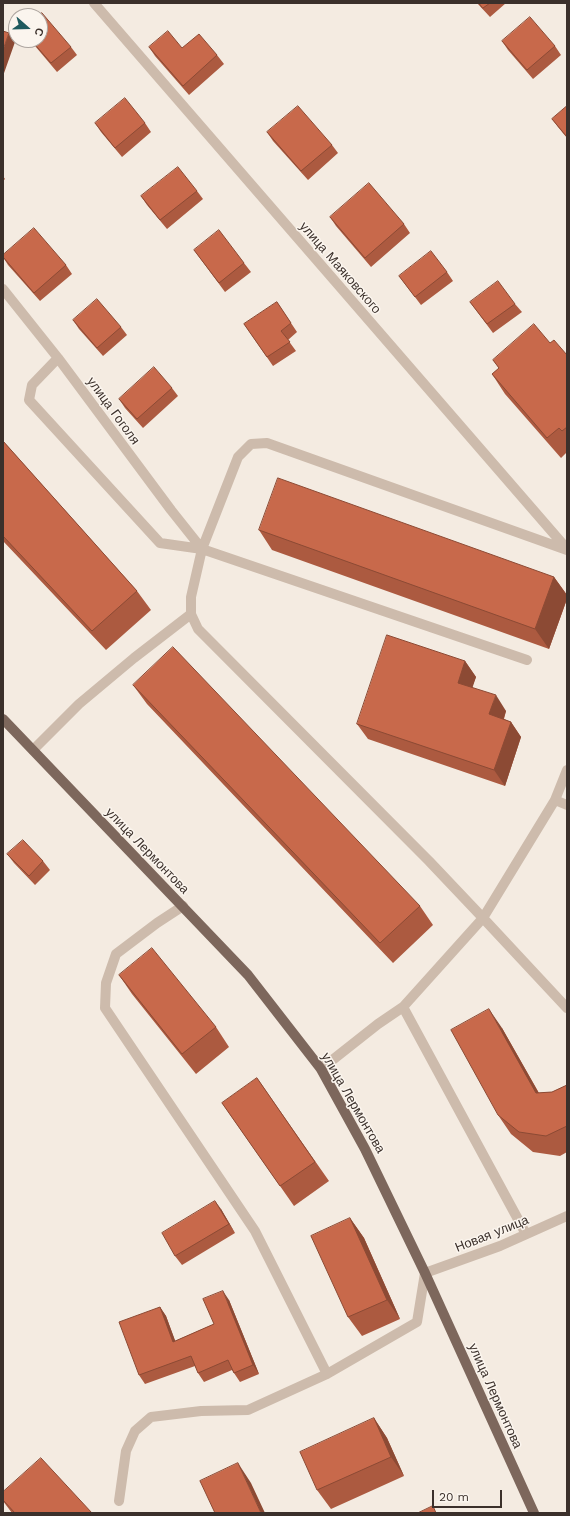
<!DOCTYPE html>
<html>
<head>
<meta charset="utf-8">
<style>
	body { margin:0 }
	#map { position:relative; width:570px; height:1516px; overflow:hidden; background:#f4ebe1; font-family:"Work Sans",sans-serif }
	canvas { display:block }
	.frame { position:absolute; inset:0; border:4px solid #3b302b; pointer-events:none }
	.north { position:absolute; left:8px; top:8px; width:40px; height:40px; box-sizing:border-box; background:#fbf5ee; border:1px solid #aea6a0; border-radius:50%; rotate:110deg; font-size:11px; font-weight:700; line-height:16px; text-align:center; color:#3b302b }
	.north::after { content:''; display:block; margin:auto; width:14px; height:18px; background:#1f5a5e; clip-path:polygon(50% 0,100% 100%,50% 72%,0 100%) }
	.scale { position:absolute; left:432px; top:1490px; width:70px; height:18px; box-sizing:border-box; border:2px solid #3b302b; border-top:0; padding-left:5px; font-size:12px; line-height:14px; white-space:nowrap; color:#3b302b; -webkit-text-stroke:3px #fbf5ee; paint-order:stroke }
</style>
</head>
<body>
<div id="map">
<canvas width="570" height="1516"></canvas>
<div class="frame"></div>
<div class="north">С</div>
<div class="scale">20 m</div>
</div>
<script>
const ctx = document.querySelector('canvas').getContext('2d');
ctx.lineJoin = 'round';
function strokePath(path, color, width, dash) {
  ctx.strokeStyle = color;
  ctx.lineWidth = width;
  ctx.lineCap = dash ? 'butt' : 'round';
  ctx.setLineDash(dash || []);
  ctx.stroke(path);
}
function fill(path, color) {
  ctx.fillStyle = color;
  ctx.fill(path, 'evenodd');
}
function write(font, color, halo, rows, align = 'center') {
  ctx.font = font + ' "Work Sans",sans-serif';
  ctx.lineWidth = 3;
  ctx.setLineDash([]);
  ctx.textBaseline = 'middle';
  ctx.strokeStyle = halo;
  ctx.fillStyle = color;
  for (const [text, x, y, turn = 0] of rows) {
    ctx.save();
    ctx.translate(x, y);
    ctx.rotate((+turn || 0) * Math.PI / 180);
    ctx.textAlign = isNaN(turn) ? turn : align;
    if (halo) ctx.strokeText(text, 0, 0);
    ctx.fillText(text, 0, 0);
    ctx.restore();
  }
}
const minor = new Path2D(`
	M94,3L567,549
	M3,289L58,358L171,510L202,549
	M58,358L32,385L29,400L160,543L202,549L527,660
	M33,750L79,704L134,658L191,614
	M567,770L555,800L483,918L567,1008
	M555,800L567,805
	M183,906L157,923L116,954L106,983L105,1008L255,1231L327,1374
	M403,1007L526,1234
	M321,1069L378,1024L403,1007L483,918L429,861L198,629L191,614V597L202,549L238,457L251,444L267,443L567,550
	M119,1501L126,1451L135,1431L151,1417L201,1411L248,1410L327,1374L417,1322L425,1273L500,1246L567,1216`);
const major = new Path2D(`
	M3,719L248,975L321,1069L365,1149L425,1273L534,1513`);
const wall = new Path2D(`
	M477,3H506L490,17Z
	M30,40H40L71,47L77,55L57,72Z
	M502,41L555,46L561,55L533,79L508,50Z
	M149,47L182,48L217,55L224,64L189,95L155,56Z
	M567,106V138L558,127L552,119Z
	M95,123H145L151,132L122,157L101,132Z
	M267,132L332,145L338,153L308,180L273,141Z
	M3,176L5,179L3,181Z
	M197,191L203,199L167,229L147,205L141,196Z
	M330,217L404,224L410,233L371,267L336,226Z
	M194,250L244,263L251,272L225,292Z
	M3,257L66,265L72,274L40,301L8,265Z
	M447,272L453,281L421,305L399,276Z
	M277,302L297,332L288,340L296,351L273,366L244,324Z
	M470,302L515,304L522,312L493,333Z
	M73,320L121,327L127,335L103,356L79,329Z
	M550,343L567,355V452L561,458L505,394L492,374L499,368L493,360Z
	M172,388L178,396L143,428L125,408L119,399Z
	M3,441L137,591L151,610L106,650L3,541Z
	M259,530L554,577L567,595V599L549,649L272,550Z
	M465,661L476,677L472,687L506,711L504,719L511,722L521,737L505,786L368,739L357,724Z
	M133,685L420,906L433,925L393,963L147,704Z
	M7,854L43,861L50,870L35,885L14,863Z
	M119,975L216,1027L229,1047L196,1074L132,994Z
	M502,1028L539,1093L552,1092L567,1085V1152L560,1156L533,1152L511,1134L498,1115Z
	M257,1078L329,1181L294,1206L222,1103Z
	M221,1209L235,1233L182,1265L175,1256Z
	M350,1218L364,1238L400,1319L362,1336L348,1317Z
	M229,1300L259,1374L240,1382L232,1370L204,1382L198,1373L195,1366L145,1384L139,1375L160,1307L166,1316L175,1341L214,1324Z
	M374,1418L387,1438L404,1476L331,1509L317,1490Z
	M3,1492L92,1513H12L3,1501Z`);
const shadedWall = new Path2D(`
	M9,33L15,42L3,76V50Z
	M554,577L567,595V599L549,649L535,629Z
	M465,661L476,677L469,698L458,683Z
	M496,695L506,711L500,730L489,714Z
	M511,722L521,737L505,786L494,770Z
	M489,1009L502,1028L550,1113L536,1093Z
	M215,1201L221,1209L235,1233L229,1224Z
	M350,1218L364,1238L400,1319L387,1300Z
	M223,1291L229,1300L259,1374L253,1365Z
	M160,1307L166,1316L179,1351L173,1342Z
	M374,1418L387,1438L404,1476L391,1457Z
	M238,1463L251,1483L265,1513H261Z`);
const building = new Path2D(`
	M479,3H490L483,8Z
	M42,13L71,47L51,63L31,40H40V16H38Z
	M530,17L555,46L527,70L502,41Z
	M3,31L9,33L3,50Z
	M168,31L182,48L199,34L217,55L183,86L149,47Z
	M125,98L145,123L115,148L95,123Z
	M298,106L332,145L301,171L267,132Z
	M567,106V137L552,119Z
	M178,167L197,191L160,220L141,196Z
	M369,183L404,224L365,258L330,217Z
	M34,228L66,265L34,293L3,257V255Z
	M219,230L244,263L219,283L194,250Z
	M431,251L447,272L415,297L399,276Z
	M498,281L515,304L487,324L470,302Z
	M97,299L121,327L97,348L73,320Z
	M277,302L291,323L281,331L290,342L267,357L244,324Z
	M534,324L550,343L554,340L567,355V427L562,431L559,428L547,438L492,374L499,368L493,360Z
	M154,367L172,388L137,419L119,399Z
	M3,441L137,591L92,631L3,536Z
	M278,478L554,577L535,629L259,530Z
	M387,635L465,661L458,683L496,695L489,714L511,722L494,770L357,724Z
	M173,647L420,906L380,943L133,685Z
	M23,840L43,861L29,876L7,854Z
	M152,948L216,1027L182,1054L119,975Z
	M489,1009L536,1093L552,1092L567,1085V1126L546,1136L519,1132L498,1115L451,1030Z
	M257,1078L315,1162L280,1186L222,1103Z
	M215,1201L229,1224L175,1256L162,1233Z
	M350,1218L387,1300L348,1317L311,1236Z
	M223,1291L253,1365L234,1373L228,1360L198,1373L191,1356L139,1375L119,1322L160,1307L173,1342L214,1324L203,1299Z
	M374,1418L391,1457L317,1490L300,1452Z
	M41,1458L92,1513H15L3,1500V1492Z
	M238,1463L261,1513H215L200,1481Z
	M433,1506L436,1513H418Z`);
const streetNames = [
	["улица Маяковского",340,268,49],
	["улица Гоголя",113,411,54],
	["улица Лермонтова",147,851,46],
	["улица Лермонтова",353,1103,60],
	["Новая улица",492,1234,-22],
	["улица Лермонтова",495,1396,66]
];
strokePath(minor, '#cdbbac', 10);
strokePath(major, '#7d675c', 10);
fill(wall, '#ac5a40');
fill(shadedWall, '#8c4a34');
fill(building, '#c8694b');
strokePath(building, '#8c4a34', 1);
write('13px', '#3b302b', '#fbf5ee', streetNames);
</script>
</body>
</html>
